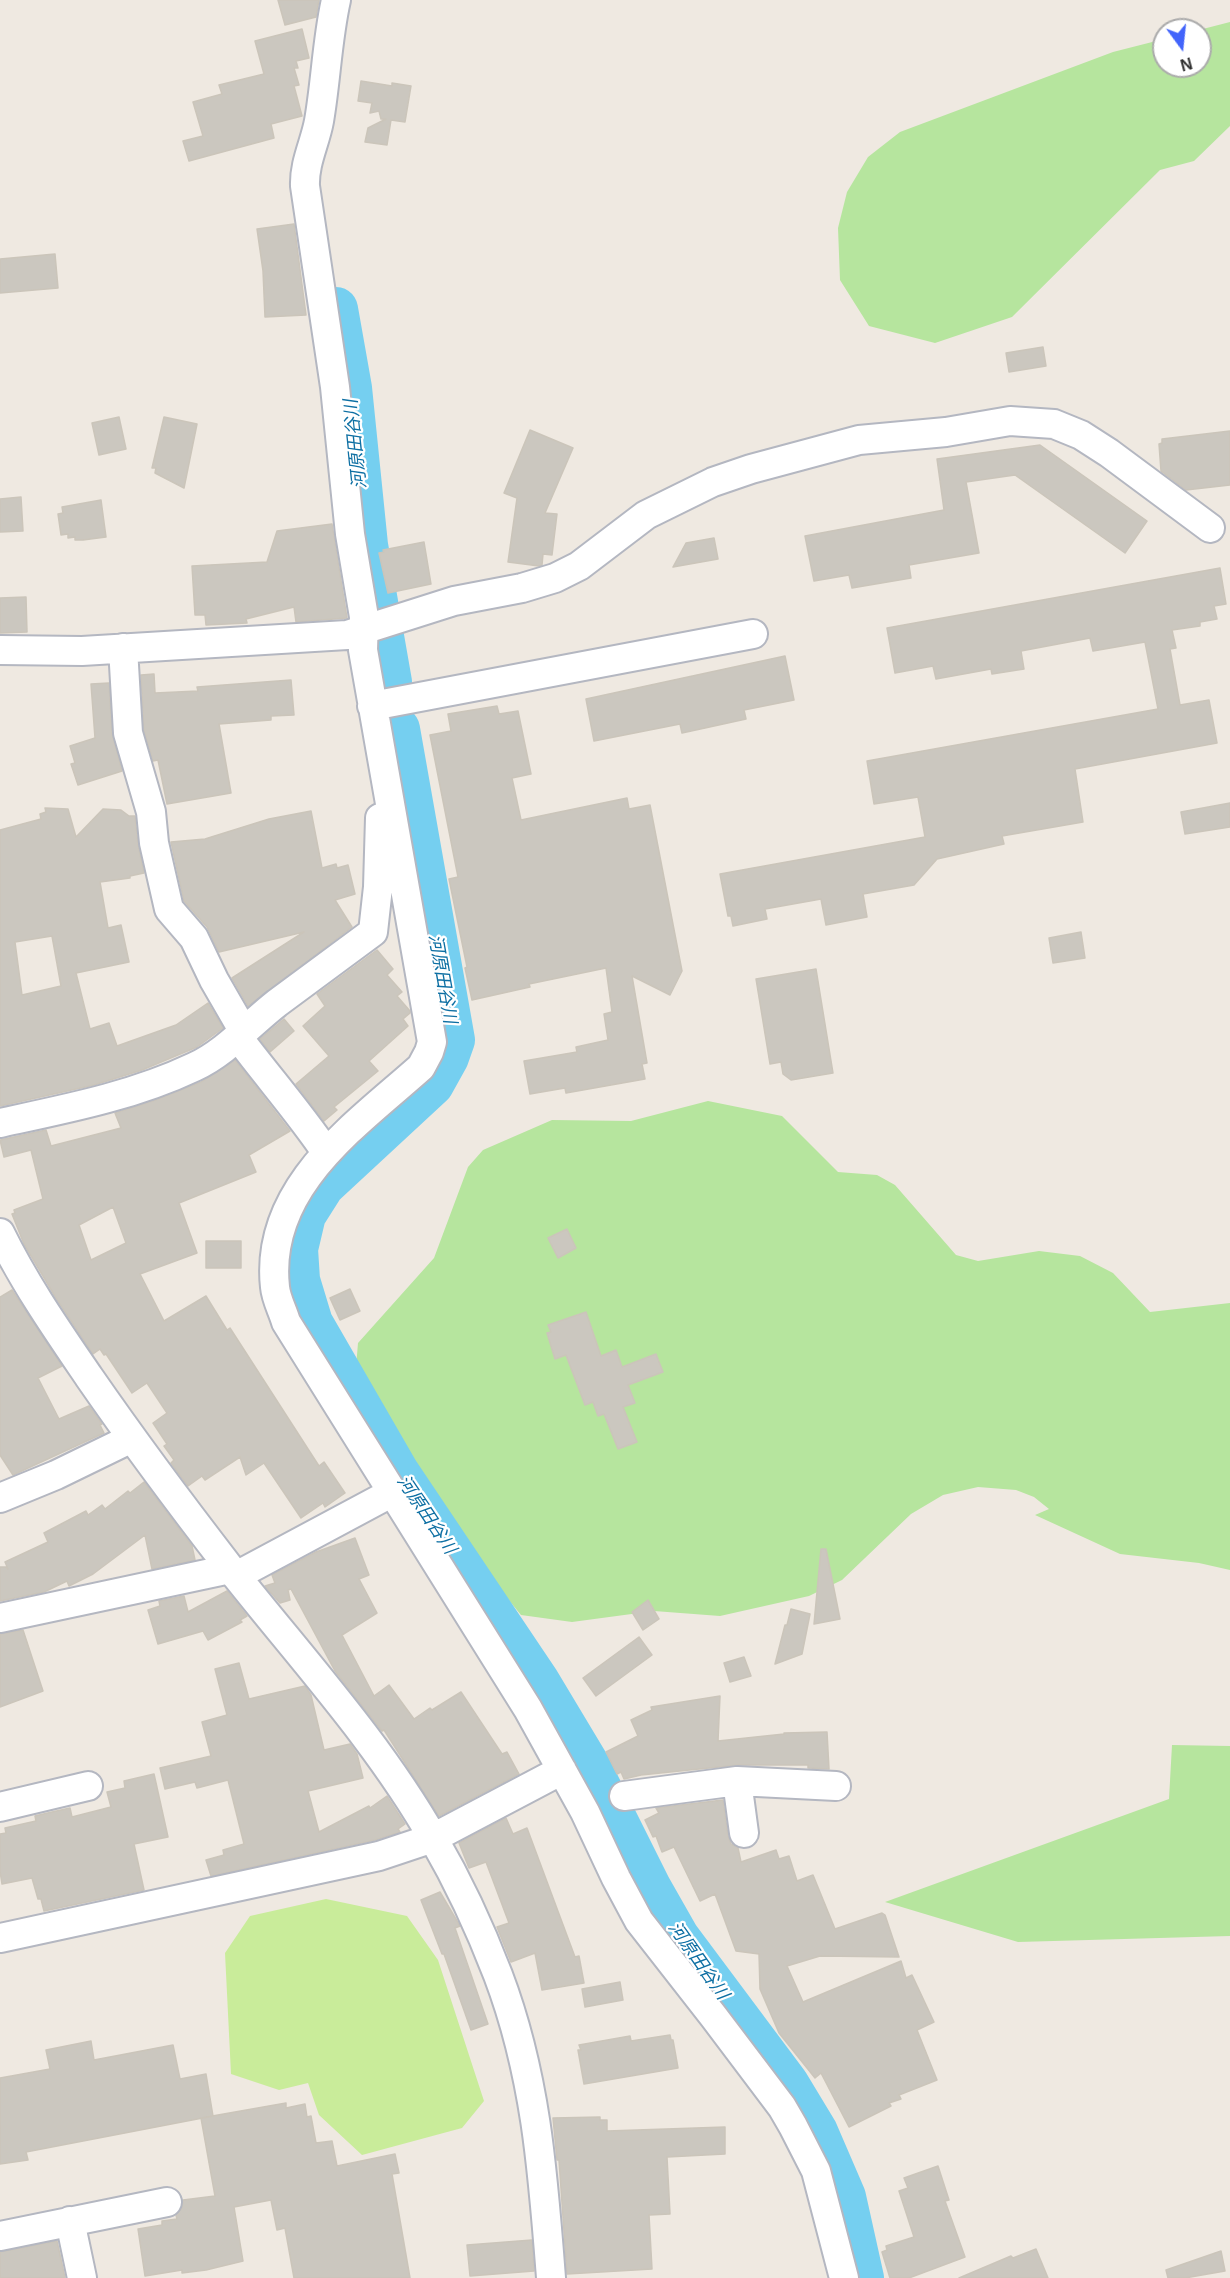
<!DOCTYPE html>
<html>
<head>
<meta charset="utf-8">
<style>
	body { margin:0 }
	#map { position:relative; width:1230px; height:2278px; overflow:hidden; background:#efe9e1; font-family:Arial,sans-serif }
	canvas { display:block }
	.north { position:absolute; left:1152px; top:18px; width:60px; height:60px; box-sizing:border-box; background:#fff; border:2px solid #ababab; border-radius:50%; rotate:165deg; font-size:16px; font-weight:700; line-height:24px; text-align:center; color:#2e2e2e }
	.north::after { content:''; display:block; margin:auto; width:21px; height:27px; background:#4264fb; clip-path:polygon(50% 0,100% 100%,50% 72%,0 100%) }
</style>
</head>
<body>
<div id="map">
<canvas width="1230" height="2278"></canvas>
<div class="north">N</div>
</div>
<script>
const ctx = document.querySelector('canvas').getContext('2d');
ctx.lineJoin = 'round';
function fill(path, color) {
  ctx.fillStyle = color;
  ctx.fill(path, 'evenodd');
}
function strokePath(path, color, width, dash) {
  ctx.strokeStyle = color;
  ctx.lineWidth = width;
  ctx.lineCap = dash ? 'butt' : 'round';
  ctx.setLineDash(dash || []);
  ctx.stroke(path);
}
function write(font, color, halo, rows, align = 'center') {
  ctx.font = font + ' Arial,"Noto Sans JP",sans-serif';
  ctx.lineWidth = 4.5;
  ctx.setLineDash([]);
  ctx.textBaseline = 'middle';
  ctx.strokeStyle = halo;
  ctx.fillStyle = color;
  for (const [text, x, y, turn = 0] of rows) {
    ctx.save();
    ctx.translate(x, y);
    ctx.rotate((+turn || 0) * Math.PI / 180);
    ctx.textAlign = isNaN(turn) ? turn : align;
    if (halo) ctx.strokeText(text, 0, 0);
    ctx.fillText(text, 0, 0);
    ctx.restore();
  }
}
const green = new Path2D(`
	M1230,22V126L1194,161L1160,170L1012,317L935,343L869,326L840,280L838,228L847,192L868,157L900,132L1113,52L1164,39V66H1200L1199,30Z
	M708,1101L782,1116L838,1172L877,1175L895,1185L956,1255L978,1261L1039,1251L1080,1256L1113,1273L1150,1312L1230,1303V1570L1199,1563L1120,1554L1035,1515L1049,1509L1034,1497L1016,1490L978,1487L943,1495L911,1514L842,1580L809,1596L720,1616L654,1611L572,1622L521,1615L370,1430L355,1379L358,1343L434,1258L468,1167L483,1150L552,1120L631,1121Z
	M1172,1745L1230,1746V1936L1018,1942L885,1902L1169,1799Z`);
const pitch = new Path2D(`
	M326,1899L407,1916L438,1960L484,2101L462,2128L362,2155L319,2115L308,2083L279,2090L231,2074L225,1953L250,1916Z`);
const river = new Path2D(`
	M336,309L350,388L366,545L390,682
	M398,729L453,1040L447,1057L432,1084L323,1185L304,1215L296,1249L298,1280L311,1323L397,1472L538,1682L589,1767L649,1887L678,1938L787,2084L816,2132L844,2197L862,2278`);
const building = new Path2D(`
	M278,0H319L316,17L285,25Z
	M302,29L309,58L296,61L298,68H294L299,85L294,86L302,116L271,124L274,138L189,161L183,141L203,136L193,102L222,94L219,85L264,74L255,41Z
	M361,81L392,86V83L411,86L405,122L391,120L387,145L365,142L368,128L386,119H381L379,111L370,113L372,103L358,101Z
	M294,224L306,315L265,317L263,271L257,229Z
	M55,254L58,288L0,293V259Z
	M1043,347L1046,366L1009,372L1006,353Z
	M119,417L126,449L99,455L92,423Z
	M164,417L197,424L184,488L155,473L156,468H152Z
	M530,430L573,448L545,513L557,514L552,555L543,554L542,565L539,566L508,562L517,498L504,493Z
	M1230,431V485L1186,490L1161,471L1159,444L1162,443V439Z
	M1040,445L1147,521L1125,553L1015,475L966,482L979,553L909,565L911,578L852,588L849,575L814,581L805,536L944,510L937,459Z
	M21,497L23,531L0,532V499Z
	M101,500L106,537L83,540H75V537L68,538V534L61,535L58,514L63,513L62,507Z
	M332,524L347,618L296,622L294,607L246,619L247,623L206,625L205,615H195L192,566L267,562L277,531Z
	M714,538L718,559L673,567L686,543Z
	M424,542L431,584L388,593L379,553L384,552L383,550Z
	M1220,568L1226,604L1214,606L1217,619L1200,622V626L1172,630L1176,648L1170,649L1180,705L1209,700L1217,743L1075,769L1083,822L1002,836L1004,844L937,859L914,885L863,894L867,917L826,925L821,899L765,909L767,919L733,926L731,916H728L720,874L925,837L918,797L874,804L867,761L1158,709L1145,642L1093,651L1090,638L1021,651L1024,669L992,674L991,669L936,679L933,666L895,673L887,628Z
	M26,597L27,632L0,633V598Z
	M785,656L794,700L744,710L746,719L705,728L682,733L680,724L594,741L586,699Z
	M154,674L155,693L198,691L197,687L291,680L294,715L271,716V720L219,724L231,793L167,804L158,760L153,761L144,730L141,675Z
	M109,683L112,734L122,771L78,785L71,764L75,763L70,746L95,738L91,684Z
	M497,706L499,714L518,711L531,774L512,778L521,820L627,798L629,809L650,805L682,971L670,995L632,976L647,1063L642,1064L645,1079L566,1093L565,1088L530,1094L524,1061L577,1052L576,1047L608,1040L604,1014L612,1012L606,968L529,984L530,987L472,1000L465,968L467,967L449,879L458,877L430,735L451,731L448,714Z
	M1230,803V827L1185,834L1181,812Z
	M45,808L68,809L76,837L103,809L121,810L129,816H135L138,845L144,873L130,876V878L100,882L108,928L121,925L129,962L76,973L90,1029L109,1023L117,1046L176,1025L208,1003L223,1028L197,1047L142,1070L94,1085L0,1106V830L41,819L40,814L46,812ZM52,936L61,986L22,995L15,942Z
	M311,811L322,868L336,864L337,868L348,865L355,894L335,900L352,927L248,1006L232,978L304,932L219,952L207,927L184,901L171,842L205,839L269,819Z
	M1081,932L1085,958L1053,963L1049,938Z
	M377,950L393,969L387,975L402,992L397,996L410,1011V1013L403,1019L408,1026L369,1061L378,1071L334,1107L337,1110L324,1121L296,1084L329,1056L303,1026L325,1006L317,994Z
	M816,969L833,1073L791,1080L783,1074L781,1062L770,1064L756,979Z
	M284,1019L294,1031L270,1052L260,1039Z
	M235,1060L290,1131L249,1155L256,1172L179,1203L197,1253L140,1274L164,1321L206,1296L227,1330L230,1328L319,1466L324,1462L345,1493L325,1507L323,1503L301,1518L264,1463L246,1475L240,1457L205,1480L202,1476L188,1486L171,1463L174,1460L164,1446L167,1444L153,1423L167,1413L147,1383L132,1393L106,1354L104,1355L100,1349L93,1354L56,1298L24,1244L12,1214L15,1213L14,1210L43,1199L31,1150L4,1157L0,1140L46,1130L51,1146L121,1128L115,1113L153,1101L201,1082ZM113,1207L126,1243L91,1260L79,1225Z
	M567,1229L576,1248L558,1258L548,1238Z
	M206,1241H241V1268H206Z
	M350,1289L360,1311L340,1320L330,1298Z
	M12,1290L62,1366L38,1378L59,1419L89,1406L102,1424L100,1425L104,1433L13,1475L0,1455V1297Z
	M586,1312L601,1356L616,1350L622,1367L656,1354L663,1372L628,1385L635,1403L623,1407L637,1442L618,1449L604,1414L598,1416L593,1402L585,1405L566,1355L555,1359L547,1333L551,1332L548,1325Z
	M144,1482L192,1546L195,1560L152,1569L145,1535L93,1574L69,1586L67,1581L44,1592L0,1601V1567H6L8,1569L5,1562L48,1542L44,1533L86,1511L88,1515L102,1505L105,1509L128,1491L130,1493Z
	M355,1538L369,1575L359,1579L377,1613L342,1635L374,1696L389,1685L414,1719L430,1708L432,1710L461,1692L502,1754L507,1752L519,1774L439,1816L384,1730L382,1731L335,1671L291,1589L288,1590L290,1600L280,1603L265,1586L275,1583L272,1575L316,1552Z
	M821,1549H826L840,1619L814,1624Z
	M227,1591L247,1616L240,1620L242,1622L208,1640L203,1631L158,1644L148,1610L160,1606L159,1601L184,1596L188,1612Z
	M648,1600L659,1619L643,1630L632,1612Z
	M791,1609L810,1614L802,1654L775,1664L785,1625H787Z
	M23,1630L43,1691L0,1707V1634Z
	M639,1637L652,1655L596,1696L583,1678Z
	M744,1657L751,1676L730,1682L724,1663Z
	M239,1663L249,1699L305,1686L311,1695L324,1750L350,1744L357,1754L363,1778L308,1791L319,1832L369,1806L370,1808L387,1796L405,1824L398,1829L400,1832L375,1840L211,1876L206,1860L224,1855L223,1850L244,1844L228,1780L197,1788L195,1782L165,1789L160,1768L211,1756L202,1722L227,1715L215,1669Z
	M720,1696L718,1741L784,1734V1733L827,1732L829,1769L808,1768V1765H738L641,1775L624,1779L621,1772L617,1774L606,1752L638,1736L631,1720L652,1710L651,1707Z
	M154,1774L168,1837L134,1844L144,1890L44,1911L41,1899H38L32,1878L2,1884L0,1871V1834L6,1833L5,1828L36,1821L35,1816L52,1812L70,1808L72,1817L111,1807L107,1792L125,1788L124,1781Z
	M723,1800L728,1836L731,1844L738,1848L741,1862L776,1850L779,1859L789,1856L797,1881L813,1875L835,1929L882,1913L885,1915L899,1957L820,1956L787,1966L803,2002L901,1961L906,1978L912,1975L934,2022L917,2030L937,2080L899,2095L901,2099L889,2103L891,2106L849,2127L821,2073L815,2078L779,2033L760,1989L759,1954L736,1951L715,1894L700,1901L674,1847L662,1852L656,1836L653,1837L645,1820L659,1813L656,1808Z
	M506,1818L513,1834L527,1828L575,1957L579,1956L584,1983L542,1990L535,1953L511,1962L497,1927L509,1923L486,1862L469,1868L459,1843Z
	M440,1892L460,1926L455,1928L488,2024L471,2030L444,1954H442L421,1900Z
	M620,1982L623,2000L585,2007L582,1989Z
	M670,2035L671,2040H673L678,2068L584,2084L578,2050H581L579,2045L630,2036L631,2041Z
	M91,2041L94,2060L173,2045L180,2079L206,2074L213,2116L26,2152L28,2160L0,2164V2078L50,2069L46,2050Z
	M286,2103V2108L305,2104L307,2117L311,2116L316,2143L332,2141L337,2166L395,2154L399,2173L392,2174L410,2278H294L285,2228L277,2230L271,2200L234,2207L243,2261L206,2270L182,2273V2270L145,2276L138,2229L162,2225V2221L177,2219L176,2215L182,2208L183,2200L215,2196L201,2118Z
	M600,2117V2120H607V2131L725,2127V2154L667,2157L670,2214L649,2215L652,2269L567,2274L559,2160H557L553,2118Z
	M938,2166L949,2200L945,2201L965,2257L909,2278H890L882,2252L887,2250L886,2246L914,2237L899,2191L908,2188L904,2178Z
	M532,2240L534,2271L470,2276L467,2245Z
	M57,2241L65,2278H0V2252Z
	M1036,2249L1048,2278H959L1011,2256L1013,2258Z
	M1221,2251L1225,2271L1185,2278H1168L1166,2270Z`);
const minor = new Path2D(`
	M336,0C327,40 326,81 319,121C315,143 304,163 305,186L335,387L350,534L364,617L363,650L432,1042L429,1052L421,1067C355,1126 264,1187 275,1287C276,1299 283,1311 286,1322L528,1709L585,1812L616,1878L639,1921L714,2017L782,2107L793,2126L816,2171L844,2278
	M123,648L128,733L151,812L154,843L169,909L194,938L214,980L244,1032
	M0,650L82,651L347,635L454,601L522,588L555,578L579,566L646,515L713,482L751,469L859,440L946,432L1010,421L1054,424L1081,435L1109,453L1210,528
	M372,706L753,634
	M238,1037C267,1076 299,1112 326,1152
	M0,1123C65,1109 133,1096 194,1067C225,1053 250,1024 277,1003C309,979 341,956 373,932L378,887L380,818
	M0,1233C25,1284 57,1330 89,1377C134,1442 181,1505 229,1567C299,1656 377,1740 433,1838C458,1881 480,1928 498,1975C536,2075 543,2173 551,2278
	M0,1498L56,1475L132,1438
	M236,1576L393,1492
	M0,1618L230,1569
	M737,1781L744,1833
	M624,1796L737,1781L836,1786
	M0,1807L88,1786
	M0,1938L379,1856L433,1838L562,1770
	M70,2221L82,2278
	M0,2236L167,2202`);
const waterNames = [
	["河原田谷川",356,444,-96],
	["河原田谷川",442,979,80],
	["河原田谷川",426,1515,56],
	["河原田谷川",698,1961,55]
];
fill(green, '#b6e59e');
fill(pitch, '#c9ec9a');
strokePath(river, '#75cff0', 44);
fill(building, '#cbc7bf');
strokePath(building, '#cbc5ba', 1.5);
strokePath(minor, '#b4b7c1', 32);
strokePath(minor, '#fff', 28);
write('italic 18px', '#0d6fa3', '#fff', waterNames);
</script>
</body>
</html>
